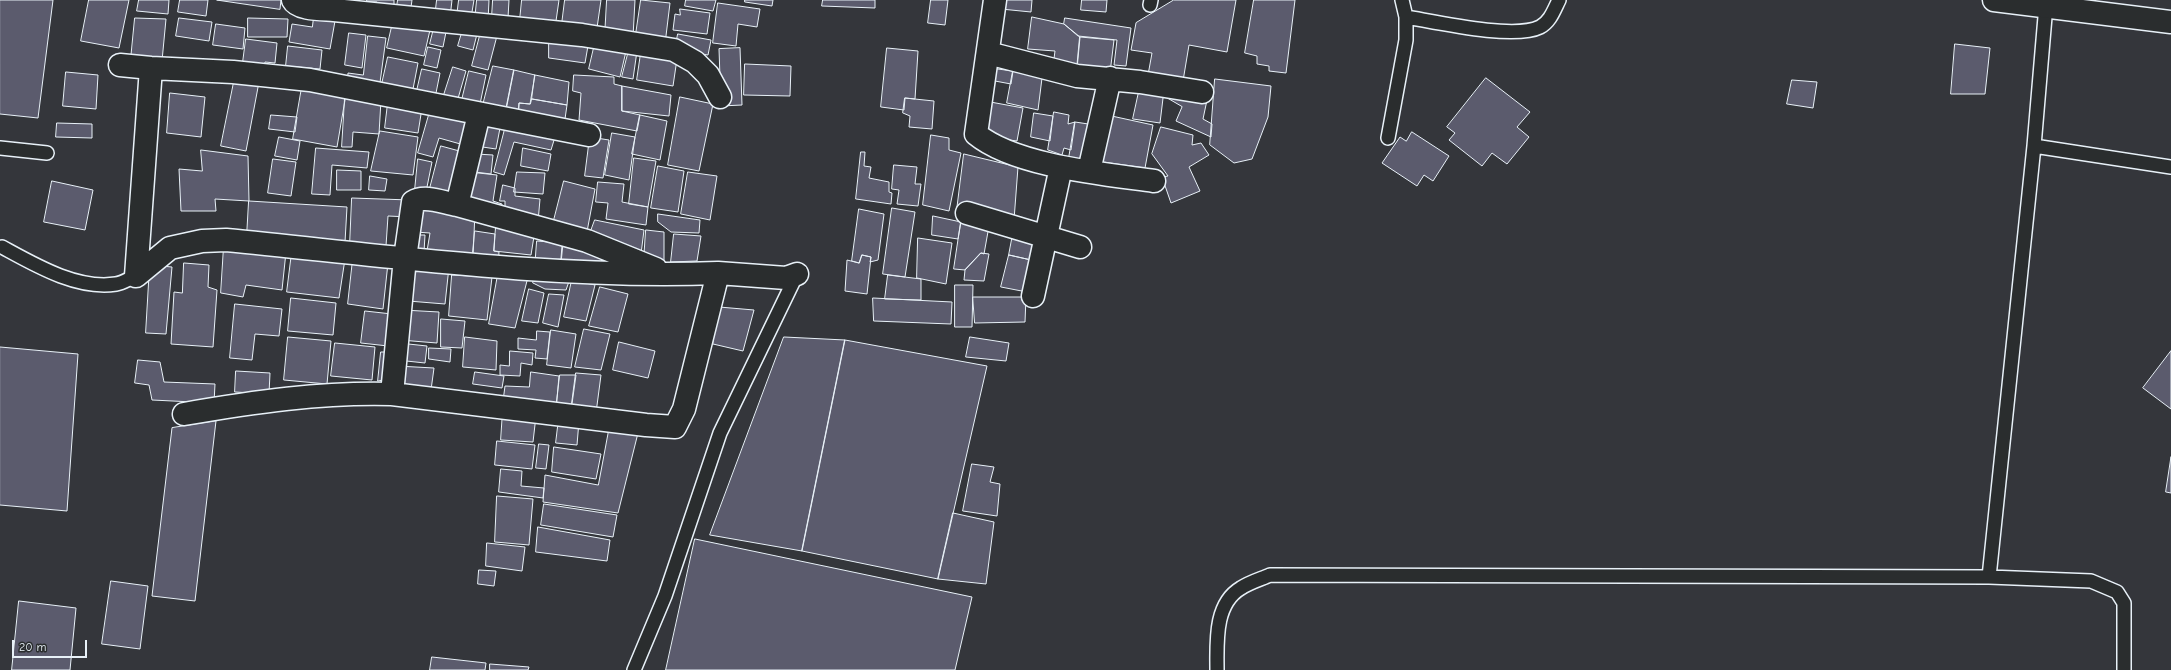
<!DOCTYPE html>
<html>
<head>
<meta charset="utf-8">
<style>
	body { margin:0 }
	#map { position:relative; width:2171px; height:670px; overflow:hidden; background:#34363b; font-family:"Comic Neue",sans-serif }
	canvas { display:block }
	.scale { position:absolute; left:12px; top:640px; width:75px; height:18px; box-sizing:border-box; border:2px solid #e8f1f8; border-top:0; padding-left:5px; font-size:12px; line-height:14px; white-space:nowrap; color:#e8f1f8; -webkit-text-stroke:3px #2a2d2e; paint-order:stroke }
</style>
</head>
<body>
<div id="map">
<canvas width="2171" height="670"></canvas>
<div class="scale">20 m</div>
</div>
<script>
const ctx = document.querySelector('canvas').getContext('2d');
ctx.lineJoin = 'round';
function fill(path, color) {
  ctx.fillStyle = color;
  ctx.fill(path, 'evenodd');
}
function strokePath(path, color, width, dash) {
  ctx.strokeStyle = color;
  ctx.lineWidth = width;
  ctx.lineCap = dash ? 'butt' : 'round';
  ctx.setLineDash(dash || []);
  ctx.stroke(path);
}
const building = new Path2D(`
	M0,0H53L38,118L0,114Z
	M89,0H129L119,48L81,41Z
	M139,0H169L168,14L137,11Z
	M180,0H208L206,16L178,12Z
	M217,0H281L280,9Z
	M367,0H394V13L376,12L377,2H367Z
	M398,0H412L410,15L396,13Z
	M437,0H452L450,18L435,17Z
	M459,0H474L471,18L457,16Z
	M477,0H489L488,21L475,20Z
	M493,0H509L508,18L492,17Z
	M522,0H559L556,21L520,20Z
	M565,0H601L597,28L562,24Z
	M607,0H635L633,37L605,36Z
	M641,0L670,3L665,44L635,41Z
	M686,0H716L713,11L685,6Z
	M745,0H773L772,6L745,2Z
	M823,0H875V8L822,6Z
	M931,0H948L945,25L928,23Z
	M1002,0H1032L1031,12L1001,9Z
	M1082,0H1107L1106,12L1081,10Z
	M1174,0H1236L1227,52L1189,45L1183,81L1148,75L1152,53L1131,50L1136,23Z
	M1254,0H1295L1286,73L1269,71V66L1257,64V56L1245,53Z
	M718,3L760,9L757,27L738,24L736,46L713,43Z
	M680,9L710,13L707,34L673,30L675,14L680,15Z
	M314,17L335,21L330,49L289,42L292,24L312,27Z
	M1032,17L1064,24L1080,37L1077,69L1053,66L1055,51L1028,49Z
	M135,18L166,19L162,61L131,59Z
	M179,18L212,22L209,41L176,36Z
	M248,18L288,19L287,37H248Z
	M1065,18L1131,28L1126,66L1114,65L1117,40L1078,36L1064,24Z
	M393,22L430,30L424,56L387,48Z
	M216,24L245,28L243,49L213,45Z
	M435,24L447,27L443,47L430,44Z
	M464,26L478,30L473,50L458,46Z
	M482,28L498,32L488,70L472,66Z
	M349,33L366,35L362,68L345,65Z
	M549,34L589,40L585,63L549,58Z
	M678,34L711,40L708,55L675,50Z
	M368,36L386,38L379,90L347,86L348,73L363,75Z
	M1080,37L1114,40L1110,73L1077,69Z
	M246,39L277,43L275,63L265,62L263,73L242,70Z
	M596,39L627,47L620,77L589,69Z
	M1955,44L1990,48L1985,94H1951Z
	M288,46L322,50L320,69L286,66Z
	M428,47L441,50L437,68L424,65Z
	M740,48L742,105L721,106L719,49Z
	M887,48L918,51L915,99L905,98L904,110L881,107Z
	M629,50L637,51L633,79L622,77Z
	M641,53L677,59L673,86L637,80Z
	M388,57L418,63L413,89L382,84Z
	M745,64L791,66L790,96L744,95Z
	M493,66L514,70L505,115L482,109Z
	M453,67L466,71L457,102L443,98Z
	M990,68L1013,71L1011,84L995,81L994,89L987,87Z
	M422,69L440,73L435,98L416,95Z
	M514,70L535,75L530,104L519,103L518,119L505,115Z
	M469,71L486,75L479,109L461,104Z
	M1013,71L1042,78L1038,110L1007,103Z
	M66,72L98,75L96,109L63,106Z
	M535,75L569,82L567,105L532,99Z
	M574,75L614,77V84L622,86V111L640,115L637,131L579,120L581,93L573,91Z
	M235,77L259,82L246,151L221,146Z
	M1486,78L1530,112L1517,127L1529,137L1507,164L1492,153L1482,166L1449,140L1455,133L1447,127Z
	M1215,79L1271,86L1268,117L1252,159L1234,163L1210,145Z
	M1792,80L1817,82L1813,108L1787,104Z
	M622,86L671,95L669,116L622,111Z
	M302,87L346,94L337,147L293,139Z
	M1140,87L1164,90L1160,123L1133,119Z
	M170,93L205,97L201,137L167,133Z
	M680,97L713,104L699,171L668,165Z
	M1166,97L1207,100L1203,119L1212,124L1211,137L1176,121L1182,107Z
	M345,98L381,100L379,134L353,132L352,147H342Z
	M905,98L934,101L932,129L909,127L910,116L903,113Z
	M532,99L567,105L564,126L518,119L519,103L530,104Z
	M985,101L1023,108L1017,141L988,137Z
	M388,103L422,108L418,133L385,128Z
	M431,108L472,119L464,145L439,138L433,157L418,153Z
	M1054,112L1069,115L1068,124L1075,122L1071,150L1064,148L1062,155L1048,150Z
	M1034,113L1053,116L1050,141L1031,137Z
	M271,115L297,117L295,132L269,129Z
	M640,115L667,121L660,160L632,154Z
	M1107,115L1153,125L1145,168L1097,161Z
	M1075,122L1095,125L1087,161L1069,158Z
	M57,123L92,124V138L56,137Z
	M481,124L500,128L496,149L476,146Z
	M506,125L555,137L551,150L514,142L504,175L494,172Z
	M1161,127L1193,135L1192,145L1201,143L1209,155L1189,167L1200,191L1171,203L1162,177L1168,176L1152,154Z
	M380,131L418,137L413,175L371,171Z
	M1412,132L1449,156L1433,181L1424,175L1417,186L1382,163L1400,137L1406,141Z
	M612,133L635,137L629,180L605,175Z
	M931,135L949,138V150L961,153L949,211L923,205Z
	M279,137L300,141L297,160L275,156Z
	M590,137L609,140L603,178L585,176Z
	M441,146L463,152L449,202L428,196Z
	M316,148L369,152L367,168L332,165L330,195L312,194Z
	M523,148L551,154L548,171L521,166Z
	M201,150L248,156L249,201L215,199L216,211H181L179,169L202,171Z
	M861,152H865L864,166L871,167L869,178L889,182V192L892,193L891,204L856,199Z
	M476,154L493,155L491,174L475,172Z
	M964,154L1018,167L1014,220L957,210Z
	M634,158L656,161L648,207L629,204Z
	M273,159L296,162L291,196L268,193Z
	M418,159L432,162L426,192L415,190Z
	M894,165L917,167L915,184H921L918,206L897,204L899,190L892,189Z
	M658,166L684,171L678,212L651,208Z
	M337,170L361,171V190H337Z
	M469,172L497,175L493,201L502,204L501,212L466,201Z
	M517,172L545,173L543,194L514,192Z
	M688,172L717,176L710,220L681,214Z
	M370,176L387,179L385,191L369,190Z
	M52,181L93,190L85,230L44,222Z
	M564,181L595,189L586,237L552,228Z
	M598,182L624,184L622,202L648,207L646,225L606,219L608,203L596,202Z
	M503,185L515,188V196L540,199L538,222L505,215V201H500Z
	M352,198L410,200V217L388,216L386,246L350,245Z
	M249,201L347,207L345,242L247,236Z
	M420,202L475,212L473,257L427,251L430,233L415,232Z
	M892,208L915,212L905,277L883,274Z
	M859,209L884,214L878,260L870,262L871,257L862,255L859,263L852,261Z
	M658,214L700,220L699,233L671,232L658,222Z
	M933,216L961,222L958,239L932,235Z
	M595,220L644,230L641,254L588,239Z
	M961,222L989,226L984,254L981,253L965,270L954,269Z
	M496,227L535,230L531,255L494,251Z
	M646,230L664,232V262L644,260Z
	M475,231L495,234L494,251L499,252L498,265L472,263Z
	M674,234L701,236L697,261L671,262Z
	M1013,234L1043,242L1040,262L1009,255Z
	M412,235H425L424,252L410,250Z
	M563,238L609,254L602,269L561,263Z
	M918,238L952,243L946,284L917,278Z
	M537,241L563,243L561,263L535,268Z
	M224,246L286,252L282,290L246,285L243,297L221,293Z
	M292,252L345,259L339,298L287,292Z
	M981,253L989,254L984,281L964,280L965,270Z
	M862,255L871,257L867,294L845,291L847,260L859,263Z
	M1009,255L1040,262L1032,293L1001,287Z
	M353,259L388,263L383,309L348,304Z
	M184,263L209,265L208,287L217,290L213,347L171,344L174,292L182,293Z
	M411,264L449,267L445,304L408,301Z
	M150,265L172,267L166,334L146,333Z
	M499,269L529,273L515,328L489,324Z
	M535,272L572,273L566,290L545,289L533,283Z
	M452,275L492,277L487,320L449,316Z
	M888,275L921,279V300L885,299Z
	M572,280L595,285L586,321L564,317Z
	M955,285H973L972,327H955Z
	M600,287L628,294L618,332L589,326Z
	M529,289L544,293L538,323L522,321Z
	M549,294L564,295L558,327L543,323Z
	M973,297H1026L1025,322L975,323Z
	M291,298L336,303L333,335L288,331Z
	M873,298L952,302L951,324L874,321Z
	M235,304L282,309L279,336L255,334L252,360L230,358Z
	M719,307L754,310L743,351L713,344Z
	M403,310L439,312L437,343L400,340Z
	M365,311L392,314L388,346L361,343Z
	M441,319L465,321L462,348L441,347Z
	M584,329L610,334L601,370L575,367Z
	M551,330L576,334L571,368L547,365Z
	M537,331L550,332L547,359L535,358L536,350L518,349V338L536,340Z
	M288,337L331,341L327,384L284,380Z
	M465,337L497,341L496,370L463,367Z
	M784,337L845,340L802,551L710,535Z
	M970,337L1009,343L1006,361L966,357Z
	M845,340L987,366L938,579L802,551Z
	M619,342L655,351L648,378L613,370Z
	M335,343L375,347L372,380L331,376Z
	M399,343L427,346L425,363L397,360Z
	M0,347L78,354L67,511L0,505Z
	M429,348L451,349L450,362L429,359Z
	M510,351L533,353L532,365L521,363L520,376L500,375V365L509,366Z
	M2171,351V409L2143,388Z
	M381,352H387L383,380L378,381Z
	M138,360L160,362L164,382L215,384L214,403L152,400L149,385L135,383Z
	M397,366L434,368L431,390L395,388Z
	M236,371L270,373L269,394L235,392Z
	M475,372L504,376L502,388L473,384Z
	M531,372L559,376L556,410L503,401L505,386L529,387Z
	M576,373L601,375L596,413L571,411Z
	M560,375H576L571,411L556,410Z
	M503,410L536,416L533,442L501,440Z
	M559,418L579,421L577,445L556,443Z
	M216,421L195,601L152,596L172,428Z
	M610,425L639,429L618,513L543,502L545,475L598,485Z
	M497,441L535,445L532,469L495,465Z
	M539,444L549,445L546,469L536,468Z
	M554,447L601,454L596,479L552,472Z
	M2171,457V493L2166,492Z
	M972,464L994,467L990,482L1000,484L997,516L963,511Z
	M501,469L522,471L521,486L544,488L543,498L499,492Z
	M497,496L533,499L529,545L495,542Z
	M544,504L617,515L613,537L541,525Z
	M953,513L994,522L986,584L938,579Z
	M538,527L610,540L607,561L536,552Z
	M695,539L972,597L955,670H666Z
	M487,543L525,547L522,571L486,566Z
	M479,570L496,571L494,586L478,584Z
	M111,581L148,586L140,649L102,644Z
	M19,601L76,608L70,670H12Z
	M432,657L486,663L485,670H430Z
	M490,664L529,667L528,670H490Z`);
const lane = new Path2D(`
	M1150,5L1151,0
	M1406,17C1436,22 1514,40 1540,27C1550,22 1554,10 1559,0
	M1388,138L1406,40V17L1402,0
	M2034,146L2171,167
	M0,148L47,153
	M2,247C35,265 77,290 116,284C123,283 130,278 136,276
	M1989,577L2034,146L2046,5
	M634,670L665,596L720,433L797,274
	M1217,670C1217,642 1214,604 1241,588C1250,582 1261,579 1270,575L1989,577L2091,581L2117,592L2124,603V670`);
const street = new Path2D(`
	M293,0C298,10 324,9 334,10L582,35L674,50L695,62L708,75L720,97
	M995,0L976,134C1015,166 1104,174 1154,181
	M988,53L1077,76L1140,82L1202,92
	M120,65L151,68L233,72L310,80L589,135
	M1089,171L1110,78
	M457,205L587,241L656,269
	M967,213L1080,247
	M136,276L170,248L202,241L226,240C390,256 554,279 718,273
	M136,276L151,68
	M1033,296L1061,167
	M392,394L405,258L413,202C425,194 444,203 457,205L479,114
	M184,414C253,402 322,392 392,394L646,425L675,427L684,409L718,273L786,278L797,274`);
const highway = new Path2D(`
	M1994,0L2171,22`);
fill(building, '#5b5b6d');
strokePath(building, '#e8f1f8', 1);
strokePath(lane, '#e8f1f8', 16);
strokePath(street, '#e8f1f8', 25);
strokePath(highway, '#e8f1f8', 25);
strokePath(lane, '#2a2d2e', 13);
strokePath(street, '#2a2d2e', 22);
strokePath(highway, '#2a2d2e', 22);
</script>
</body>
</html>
